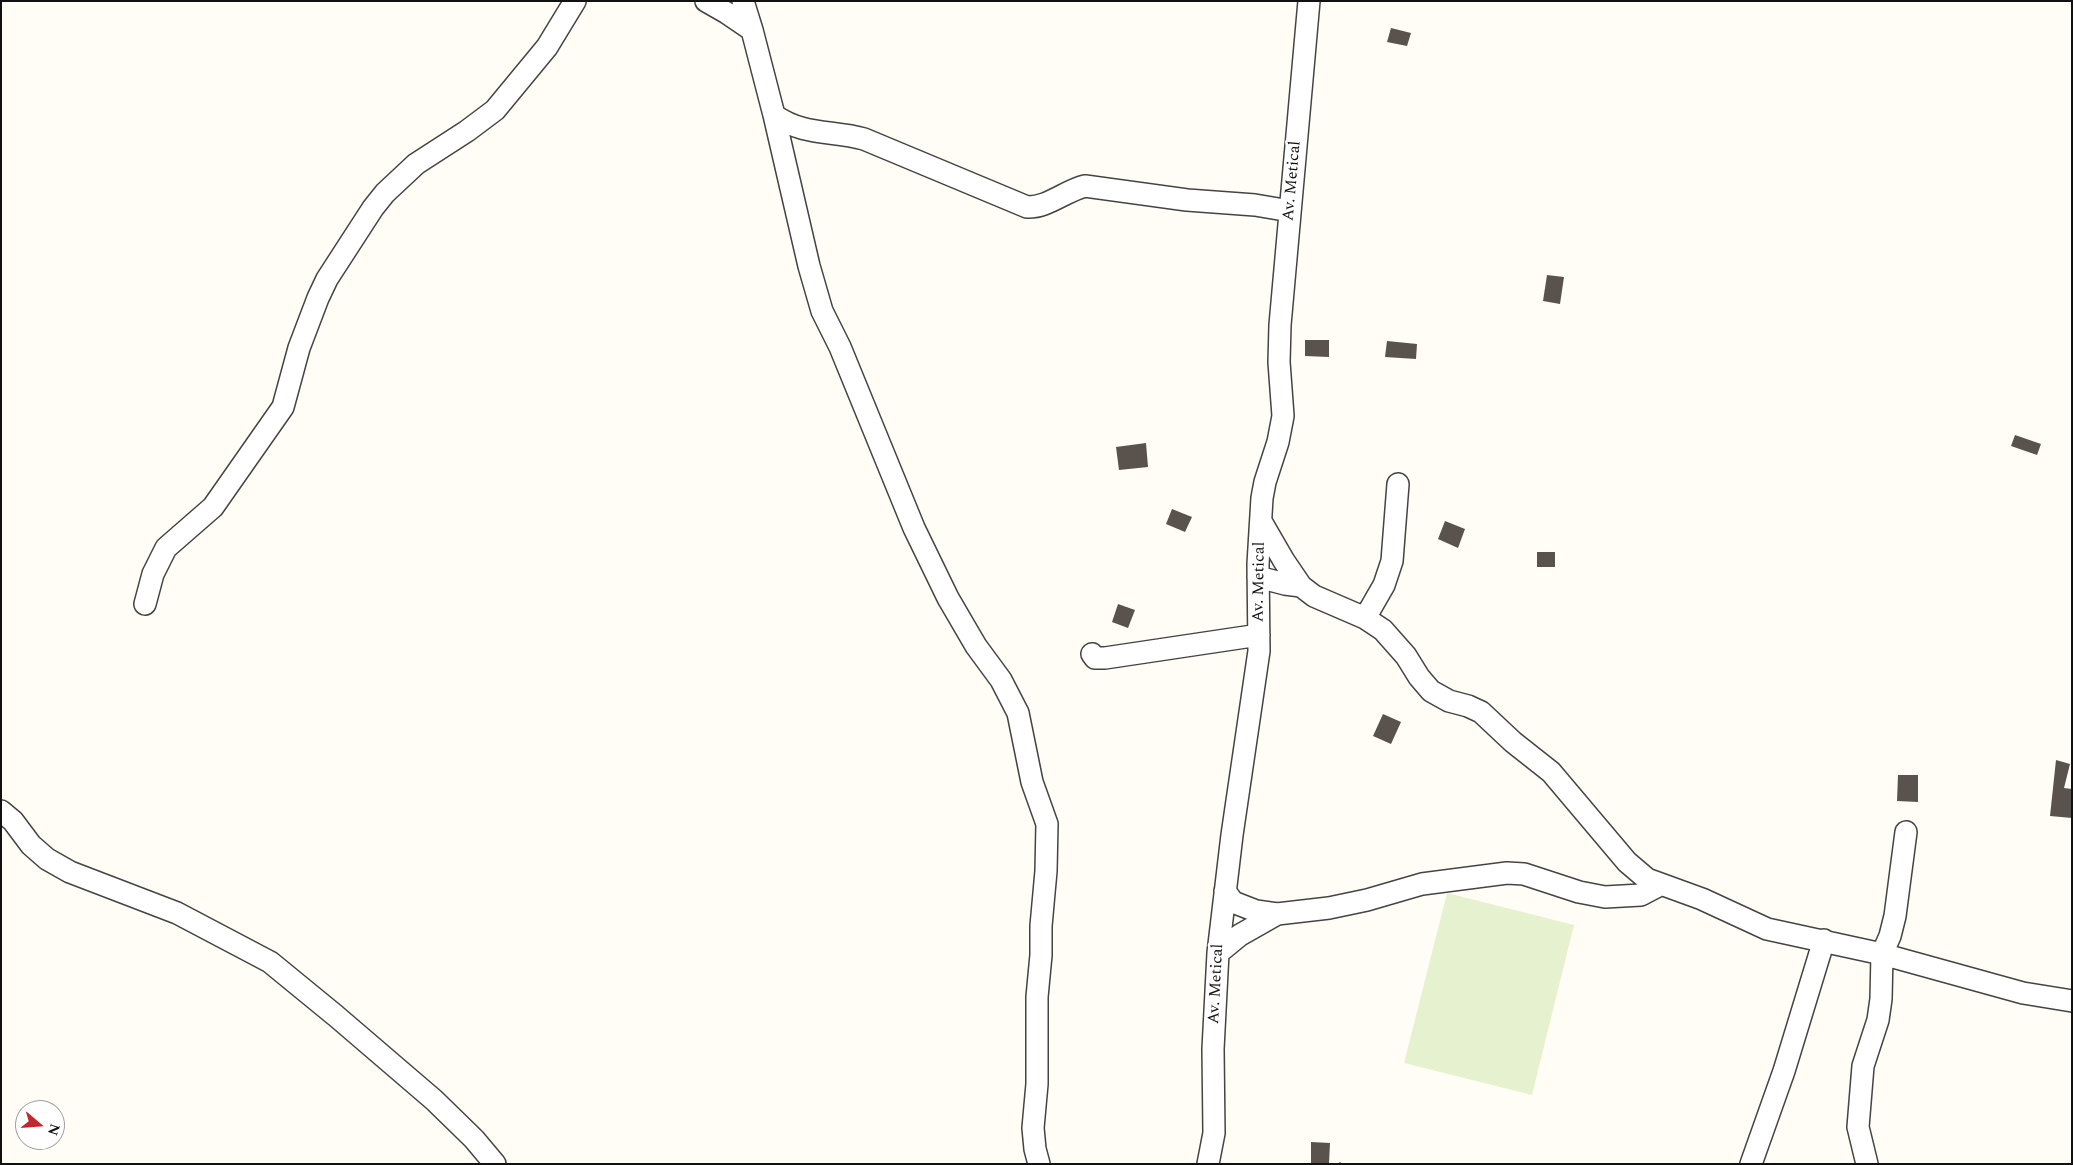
<!DOCTYPE html>
<html>
<head>
<meta charset="utf-8">
<style>
	body { margin:0 }
	#map { position:relative; width:2073px; height:1165px; overflow:hidden; background:#fffdf5; font-family:Spectral,serif }
	canvas { display:block }
	.frame { position:absolute; inset:0; border:2px solid #111; pointer-events:none }
	.north { position:absolute; left:15px; top:1100px; width:50px; height:50px; box-sizing:border-box; background:#fff; border:1px solid #a0a0a0; border-radius:50%; rotate:108deg; font-size:14px; font-weight:700; line-height:20px; text-align:center; color:#111 }
	.north::after { content:''; display:block; margin:auto; width:18px; height:22px; background:#c4262e; clip-path:polygon(50% 0,100% 100%,50% 72%,0 100%) }
</style>
</head>
<body>
<div id="map">
<canvas width="2073" height="1165"></canvas>
<div class="frame"></div>
<div class="north">N</div>
</div>
<script>
const ctx = document.querySelector('canvas').getContext('2d');
ctx.lineJoin = 'round';
function fill(path, color) {
  ctx.fillStyle = color;
  ctx.fill(path, 'evenodd');
}
function strokePath(path, color, width, dash) {
  ctx.strokeStyle = color;
  ctx.lineWidth = width;
  ctx.lineCap = dash ? 'butt' : 'round';
  ctx.setLineDash(dash || []);
  ctx.stroke(path);
}
function write(font, color, halo, rows, align = 'center') {
  ctx.font = font + ' Spectral,serif';
  ctx.lineWidth = 5;
  ctx.setLineDash([]);
  ctx.textBaseline = 'middle';
  ctx.strokeStyle = halo;
  ctx.fillStyle = color;
  for (const [text, x, y, turn = 0] of rows) {
    ctx.save();
    ctx.translate(x, y);
    ctx.rotate((+turn || 0) * Math.PI / 180);
    ctx.textAlign = isNaN(turn) ? turn : align;
    if (halo) ctx.strokeText(text, 0, 0);
    ctx.fillText(text, 0, 0);
    ctx.restore();
  }
}
const pitch = new Path2D(`
	M1447,893L1574,925L1532,1095L1404,1063Z`);
const building = new Path2D(`
	M1391,28L1411,33L1407,46L1387,42Z
	M1547,275L1564,277L1560,304L1543,301Z
	M1305,340H1329V357L1305,356Z
	M1387,341L1417,344L1416,359L1385,357Z
	M2015,435L2041,444L2037,455L2011,446Z
	M1146,443L1148,467L1119,470L1116,447Z
	M1172,509L1192,517L1185,532L1166,524Z
	M1445,521L1465,529L1458,548L1438,539Z
	M1537,552H1555V567H1537Z
	M1118,604L1135,610L1128,628L1112,622Z
	M1383,714L1401,722L1391,744L1373,736Z
	M2056,760L2070,764L2064,788L2072,789V818L2050,816Z
	M1898,775H1918V802L1897,801Z
	M1311,1142L1330,1143L1329,1164H1311Z`);
const path = new Path2D(`
	M1340,1164L1341,1163`);
const minor = new Path2D(`
	M706,1L727,13L752,30L774,115L809,266L822,311L840,347L914,528L948,598L976,646L1001,680L1018,713L1032,782L1047,824L1046,871L1041,926V955L1037,997V1084L1033,1128L1035,1149L1039,1164
	M743,1L752,30
	M774,115C804,136 831,130 864,139L1027,207C1047,208 1065,191 1085,186L1187,200L1255,205L1290,211
	M1262,523L1284,561L1301,586L1314,596L1365,618L1383,630L1406,656L1419,677L1431,691L1449,701L1468,706L1481,712L1513,742L1551,772L1627,862L1647,879L1702,899L1767,929L1882,954L2023,993L2072,1001
	M1258,577L1285,584L1301,586
	M145,604L153,574L166,548L213,507L283,407L299,348L318,298L327,279L373,208L385,193L416,164L467,131L495,110L547,47L575,1
	M1365,618L1384,585L1392,561L1398,484
	M1092,654L1095,658H1105L1259,635
	M1,811L13,821L31,845L47,859L70,872L177,913L270,962L336,1016L434,1100L474,1139L495,1164
	M1225,891L1233,902L1256,911L1277,914L1329,908L1367,900L1422,884L1507,873L1524,874L1579,892L1605,897L1641,895L1660,885
	M1218,953L1240,935L1277,914
	M1208,1164L1214,1133L1213,1049L1218,953L1232,835L1259,651L1258,564L1262,498L1265,482L1278,442L1283,416L1279,362L1280,325L1309,1
	M1751,1164L1784,1071L1824,940
	M1867,1164L1858,1127L1863,1066L1878,1020L1881,999L1882,954L1890,936L1895,916L1906,832`);
const streetNames = [
	["Av. Metical",1293,181,-85],
	["Av. Metical",1260,582,-89],
	["Av. Metical",1217,984,-87]
];
fill(pitch, '#e6f2cf');
fill(building, '#5a524d');
strokePath(minor, '#444', 24);
strokePath(path, '#333', 3, [5, 2.5]);
strokePath(minor, '#fff', 21);
write('16px', '#111', '#fff', streetNames);
</script>
</body>
</html>
